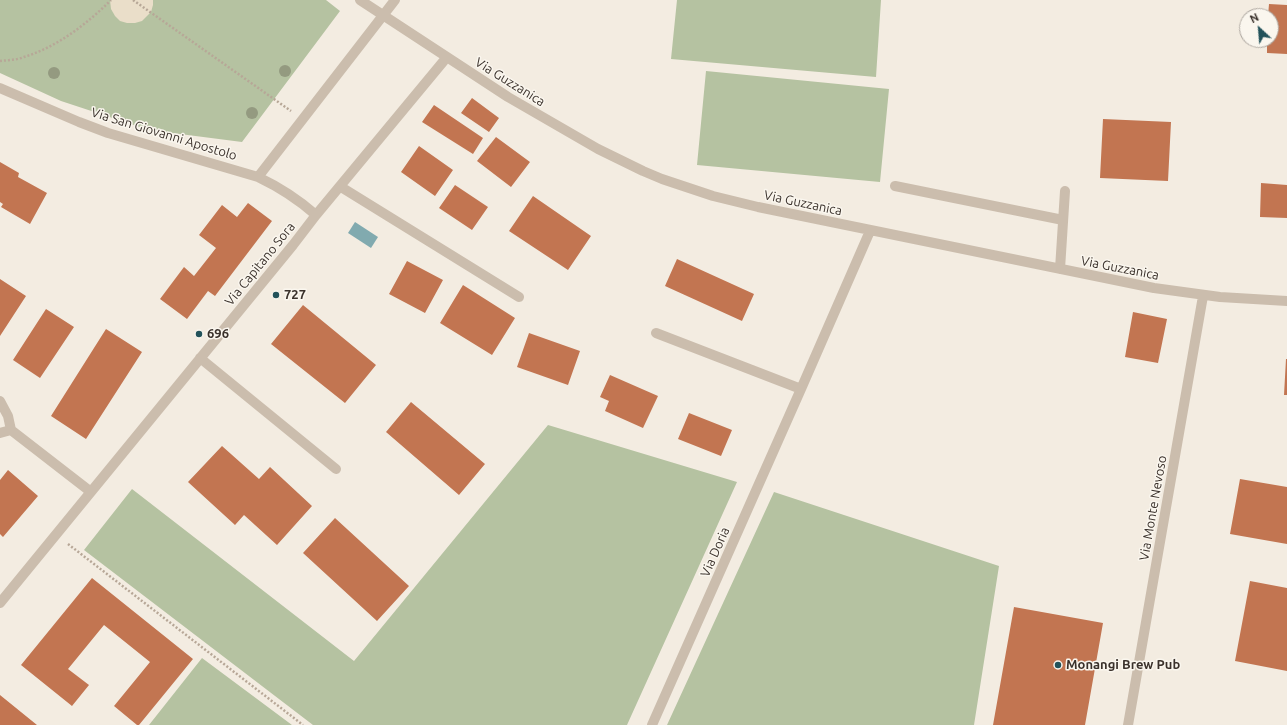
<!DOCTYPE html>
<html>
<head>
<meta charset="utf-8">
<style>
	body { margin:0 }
	#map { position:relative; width:1287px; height:725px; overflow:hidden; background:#f3ece1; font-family:Ubuntu,sans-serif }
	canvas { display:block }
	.north { position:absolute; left:1239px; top:8px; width:40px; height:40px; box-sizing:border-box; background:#faf6ee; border:1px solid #ada7a0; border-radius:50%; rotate:334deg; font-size:11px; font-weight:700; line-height:16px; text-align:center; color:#3a312b }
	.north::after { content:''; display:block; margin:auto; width:14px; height:18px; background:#22525a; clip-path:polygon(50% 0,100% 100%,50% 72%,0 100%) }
</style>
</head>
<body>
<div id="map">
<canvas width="1287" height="725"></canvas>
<div class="north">N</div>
</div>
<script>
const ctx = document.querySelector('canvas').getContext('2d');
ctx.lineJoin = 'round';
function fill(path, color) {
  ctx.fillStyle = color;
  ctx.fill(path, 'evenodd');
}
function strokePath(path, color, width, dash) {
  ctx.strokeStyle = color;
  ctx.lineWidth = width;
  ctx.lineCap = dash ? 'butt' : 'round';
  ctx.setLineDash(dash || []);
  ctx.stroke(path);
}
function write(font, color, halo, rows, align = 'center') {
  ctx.font = font + ' Ubuntu,sans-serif';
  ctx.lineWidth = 3;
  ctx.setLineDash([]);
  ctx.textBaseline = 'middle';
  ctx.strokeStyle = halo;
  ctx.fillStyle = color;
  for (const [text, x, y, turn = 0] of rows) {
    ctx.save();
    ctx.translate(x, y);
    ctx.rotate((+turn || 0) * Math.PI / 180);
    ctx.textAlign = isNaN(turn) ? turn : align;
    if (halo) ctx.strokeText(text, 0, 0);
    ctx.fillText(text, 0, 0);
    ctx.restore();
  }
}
const green = new Path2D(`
	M0,0H326L340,11L242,142L149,130L61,101L0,73Z
	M677,0H881L876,77L671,59Z
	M706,71L889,89L880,182L697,165Z
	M548,425L737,482L627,725H313L84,550L132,489L354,661Z
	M774,492L999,566L974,725H667Z
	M202,658L292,725H149Z`);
const plaza = new Path2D(`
	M110,0H153V5L151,12L142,21L135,23H127L120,21L115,16L111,9Z`);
const water = new Path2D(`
	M355,222L378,237L371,248L348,233Z`);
const building = new Path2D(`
	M1269,4L1287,5V54L1267,53V40H1271V16H1268Z
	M472,98L499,118L489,132L461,113Z
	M434,105L483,138L473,154L422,122Z
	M1103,119L1171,122L1168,181L1100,178Z
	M496,137L530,162L511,187L477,161Z
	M419,146L453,170L435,196L401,172Z
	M0,162L19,173L18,177L47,193L30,224L1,207L3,204L0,202Z
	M1261,183L1287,185V218L1260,217Z
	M455,185L488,207L472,230L439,208Z
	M533,196L591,236L568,270L509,231Z
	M248,203L272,221L215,296L208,291L187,319L160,299L184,267L194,276L216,248L199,235L222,205L237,217Z
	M677,259L754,294L742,321L665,286Z
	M407,261L443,280L425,313L389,294Z
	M0,279L26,296L0,336Z
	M463,285L515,318L492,355L440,323Z
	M303,305L376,365L345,403L271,344Z
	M46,309L74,327L40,378L13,360Z
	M1133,312L1167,319L1158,363L1125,357Z
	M106,329L142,352L86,439L51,416Z
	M529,333L580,351L568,385L517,367Z
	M1286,359H1287V395H1284Z
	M610,375L658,396L643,428L605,411L609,401L600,397Z
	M411,402L485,464L459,495L386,432Z
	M689,413L732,430L721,456L678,439Z
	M222,446L259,479L270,467L312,506L277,545L244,515L235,525L188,482Z
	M8,470L38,496L3,537L0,534V480Z
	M1240,479L1287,487V544L1230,534Z
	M335,518L409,586L377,621L303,553Z
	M92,578L193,659L139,725H137L114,706L150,662L104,625L68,669L89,685L72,706L21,665Z
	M1250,581L1287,588V671L1235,661Z
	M1014,607L1103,623L1085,725H993Z
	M0,695L37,725H0Z`);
const path = new Path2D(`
	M133,0L291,111
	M0,61C8,60 17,60 24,57C57,47 87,24 111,0
	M68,544L303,725`);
const minor = new Path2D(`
	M360,0L508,97L598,149L643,171L662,179L713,196L758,207L1154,288L1220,297L1287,301
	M0,88L79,122L108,133L258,177C279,187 299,200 316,215
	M258,177L395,0
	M895,186L1063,220
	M341,187L519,297
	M1060,269L1065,191
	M656,333L801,389
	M200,358L336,469
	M0,401L8,416L11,430L91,492
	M0,433L11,430
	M0,603L293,245L316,215L447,57
	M652,725L801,389L870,231
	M1128,725L1203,296`);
const trees = [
	[285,71],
	[54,73],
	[252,113]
];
const markers = [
	[276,295,4,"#22525a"],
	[199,334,4,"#22525a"],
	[1058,665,4,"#22525a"]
];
const streetNames = [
	["Via Guzzanica",510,82,32],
	["Via San Giovanni Apostolo",164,134,17],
	["Via Guzzanica",803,203,12],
	["Via Capitano Sora",260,264,-51],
	["Via Guzzanica",1120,268,11],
	["Via Monte Nevoso",1153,508,-80],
	["Via Doria",715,552,-66]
];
const poiNames = [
	["727",284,295],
	["696",207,334],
	["Monangi Brew Pub",1066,665]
];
fill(green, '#b5c2a1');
fill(plaza, '#eadec9');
fill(water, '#81aaaf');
fill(building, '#c27551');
strokePath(path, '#b7a797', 2.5, [2, 2]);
strokePath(minor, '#cbbdad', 10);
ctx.fillStyle = '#949a80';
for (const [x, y] of trees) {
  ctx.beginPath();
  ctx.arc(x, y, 6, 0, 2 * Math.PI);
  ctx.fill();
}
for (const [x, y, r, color] of markers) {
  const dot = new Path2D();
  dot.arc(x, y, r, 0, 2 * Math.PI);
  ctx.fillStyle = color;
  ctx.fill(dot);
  strokePath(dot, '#faf6ee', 1.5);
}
write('13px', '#3a312b', '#faf6ee', streetNames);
write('bold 13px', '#3a312b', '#faf6ee', poiNames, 'left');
</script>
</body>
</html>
